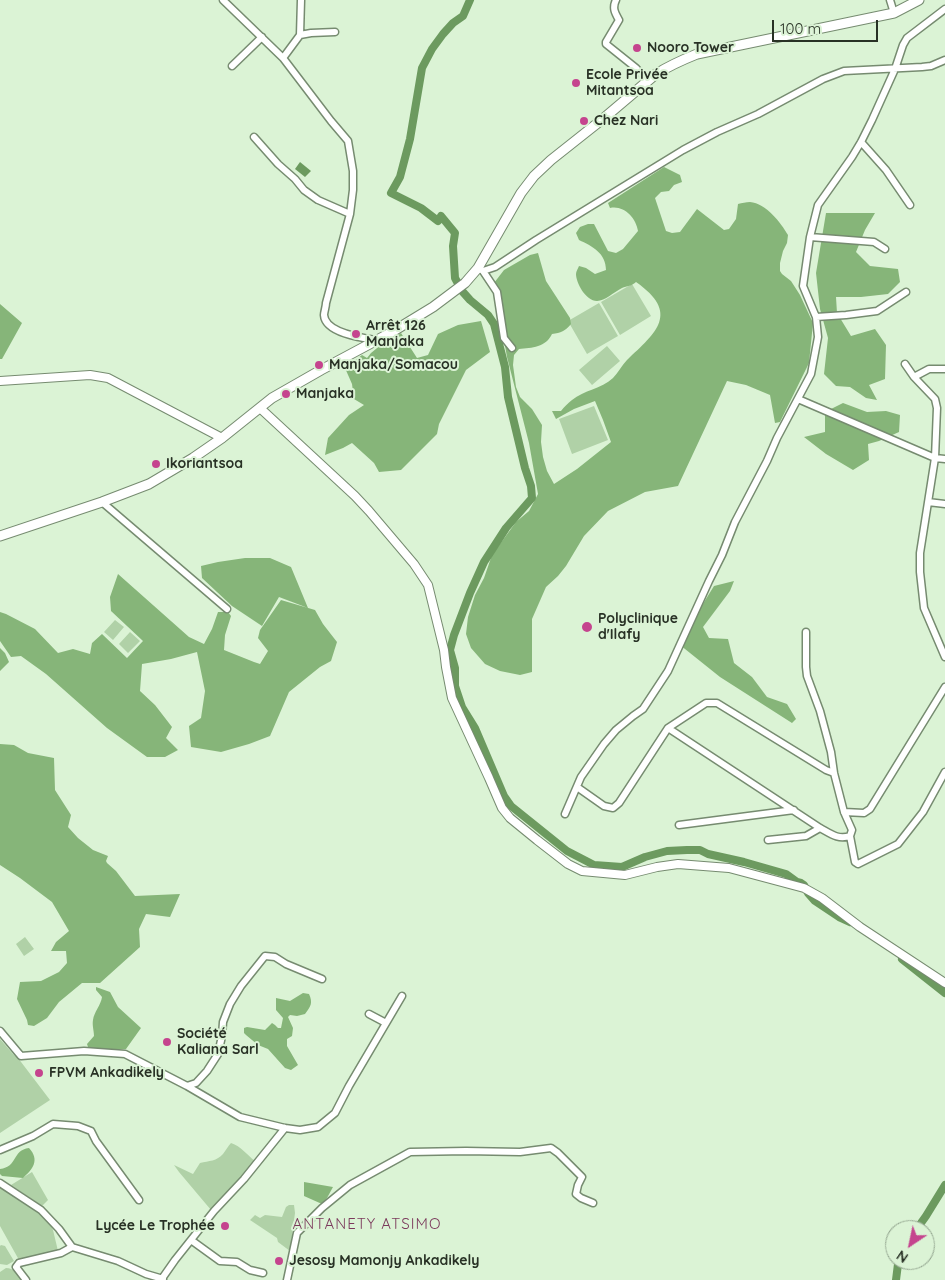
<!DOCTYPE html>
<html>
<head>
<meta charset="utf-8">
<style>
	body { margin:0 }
	#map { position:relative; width:945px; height:1280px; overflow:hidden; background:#dbf3d5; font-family:Quicksand,sans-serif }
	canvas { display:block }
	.north { position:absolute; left:885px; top:1220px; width:50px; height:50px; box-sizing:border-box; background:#dbf3d5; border:1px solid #93a58f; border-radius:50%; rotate:214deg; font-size:14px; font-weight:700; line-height:20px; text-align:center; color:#283125 }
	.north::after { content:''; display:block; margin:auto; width:18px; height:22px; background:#c5448e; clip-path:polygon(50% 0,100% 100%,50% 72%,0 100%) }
	.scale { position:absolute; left:772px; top:20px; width:106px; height:22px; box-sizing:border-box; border:2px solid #283125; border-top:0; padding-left:6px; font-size:15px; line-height:18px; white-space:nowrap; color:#283125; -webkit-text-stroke:4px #dbf3d5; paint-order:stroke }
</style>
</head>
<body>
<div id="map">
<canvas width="945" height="1280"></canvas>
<div class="north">N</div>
<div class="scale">100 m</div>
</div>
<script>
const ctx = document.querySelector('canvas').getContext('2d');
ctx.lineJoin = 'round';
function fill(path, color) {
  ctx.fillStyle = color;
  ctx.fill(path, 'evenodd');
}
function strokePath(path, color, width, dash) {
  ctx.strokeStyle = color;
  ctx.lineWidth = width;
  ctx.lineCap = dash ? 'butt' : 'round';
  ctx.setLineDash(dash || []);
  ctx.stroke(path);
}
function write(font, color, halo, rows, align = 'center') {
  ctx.font = font + ' Quicksand,sans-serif';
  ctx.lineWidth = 4;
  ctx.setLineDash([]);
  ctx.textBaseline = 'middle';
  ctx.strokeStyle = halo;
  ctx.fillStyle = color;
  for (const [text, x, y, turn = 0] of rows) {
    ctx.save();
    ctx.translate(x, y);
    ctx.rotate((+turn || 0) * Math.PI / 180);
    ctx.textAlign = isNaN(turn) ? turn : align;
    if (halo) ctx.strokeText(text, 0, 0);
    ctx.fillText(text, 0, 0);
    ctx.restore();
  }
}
const green = new Path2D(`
	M632,284L651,316L620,335L601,302Z
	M599,303L618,336L587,354L568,321Z
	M607,346L620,361L592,385L579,370Z
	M594,406L608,440L572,454L559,419Z
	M115,620L124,627L113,640L104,632Z
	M130,632L140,641L128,653L119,644Z
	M25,937L34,949L24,956L16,944Z
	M0,1039L13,1054L18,1058L50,1100L0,1133Z
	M231,1143C241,1146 247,1155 255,1161L211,1210L179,1172L174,1165L193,1174L200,1163C209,1161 217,1161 223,1154C226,1150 228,1146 231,1143Z
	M32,1172L48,1200L42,1206L11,1185Z
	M0,1186L29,1205L48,1220L53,1230L58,1251L19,1260L0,1226Z
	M289,1205H294L295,1213L290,1251L278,1242L277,1238L250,1220L255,1215L260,1218L265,1215L282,1217L286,1207Z
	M1,1245L5,1246L14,1261L7,1265L0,1264V1246Z
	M6,1268C14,1268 17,1274 22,1280H0V1272Z`);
const forest = new Path2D(`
	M664,167L680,175L682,182L674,185L669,191L661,192L655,198L666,231L672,233L680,232L697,209L724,230L729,229L736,219L738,204C742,203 746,202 750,202C766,203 781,223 788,235L787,243L783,251L780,263V271L782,274L791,281L800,295L813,323L809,363L780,422L775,423L770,395L746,385L727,381L678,486L645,492L608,511L584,536L566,566L558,576L546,587L532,619V672L520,675L500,671L485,664L471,648L466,634L468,617L475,595L484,578L492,555L516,522L529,511L538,494L529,443L507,357L494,283L504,270L530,255L538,253L546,281L570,318L571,324C565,331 561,333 552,334C546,347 532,348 519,349L514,355L513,365L516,387L520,397L532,409L542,425L541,442L543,457L547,471L554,484L577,469L611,442L603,420L595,401L574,409L556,419L552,411H561C564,407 568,403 572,400C584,390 601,389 613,378C618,373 622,365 627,360C657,332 680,313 636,282C632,286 627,286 622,288C614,292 605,301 597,301C586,301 576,283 576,274C576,271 578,269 579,266L586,268L595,274L606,270C606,253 592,246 579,240L576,233L580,227L588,224H594L608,251L616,253L623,249L638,231C636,218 624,205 610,208L608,203Z
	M826,213H875L865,230L856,252L870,266L898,269L900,282L888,294L861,297H836L837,313L851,336L875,329L886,345L885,379L869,385L877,400L866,398L850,387L836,386L824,374L828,338L820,309L816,273Z
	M0,304L22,323L2,359H0Z
	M481,321L490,352L466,370L439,424L437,434L401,470L379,472L374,463L352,443L343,448L325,455L328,438L349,415L364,405L354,399L352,384L345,368L362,355L367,358L371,353L382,344H387L401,333L417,358L428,355L438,334L458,325Z
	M843,403L867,412L886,411L900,415L899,432L879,441L868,444L869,460L853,470L826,454L804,437L825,432V412Z
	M245,558H270L291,567L308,608L279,597L262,626L232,606L202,578L201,566L218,562Z
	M118,574L189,637L204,644L212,629L218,612H228L231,616L225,635L224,650L254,662L260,664L268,651L258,638L260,630L281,600L315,610L323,624L337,642L331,661L320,667L289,692L270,736L249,744L221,752L191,747L189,726L201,718L205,691L197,652L171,659L142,664L140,691L155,705L172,727L166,738L178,750L165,757H147L107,728L46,674L21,656L11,657L0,641V612L6,614L35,629L58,653L73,649L90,654L92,643L102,634L127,658L143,641L111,611L110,597Z
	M734,581L730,591L703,627L709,638L728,639L734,663L752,677L767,697L787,704L796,719L792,723L720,677L680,645L688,628L714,586Z
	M0,648L5,653L9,662L0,671Z
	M0,744L14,745L28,753L54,758L55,790L71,815L68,827L78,838L93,850L108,856L106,861L107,863L116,871L135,896L180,894L170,917L146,914L139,929L140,947L100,983H82L59,1002L47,1018L34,1026L28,1025L27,1020L17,999L20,982L41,981L59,972L67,963L66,951H51L56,942L69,931L52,902L20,878L0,865Z
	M96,987L110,992L118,1007L141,1028L126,1049L105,1051L88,1047L87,1044L94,1036C94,1031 92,1025 93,1020C94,1012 101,1005 102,997L96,990Z
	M303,993L309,994C313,1003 311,1006 305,1014L297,1016L290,1015L288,1017L293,1028L292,1036L287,1039V1046L298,1065L291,1070L285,1068L268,1049L258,1045L246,1035L244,1033V1028L247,1027L265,1030L272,1023L275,1025L278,1028H281L283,1018L276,1010V998L290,1001Z
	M29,1148C40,1160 33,1169 23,1178L2,1176L0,1174V1169C18,1167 12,1150 29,1148Z
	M304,1182L333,1187L327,1198L322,1204L304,1196Z`);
const water = new Path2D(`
	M300,162L311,171L305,177L295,169Z`);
const canal = new Path2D(`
	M470,0L463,16L453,23L443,34L432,49L422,68L410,139L400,177L391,193L421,208L438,221L441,216L455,233L453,246L455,278L462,291L470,300L488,315L494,324L505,367L508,397L525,468L531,486L532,498L506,528L484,562L470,593L454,635L450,650L455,668V686L462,707L475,728L504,796L511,806L567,851L594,865L622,867L645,857L667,851L687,850H700L708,854L744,862L786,874L797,882L801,883L804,885L808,893L815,901L839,917L850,922
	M902,959L945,993
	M916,1230L926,1216L945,1185
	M896,1280L898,1264L900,1260`);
const minor = new Path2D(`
	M223,0L283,58L331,121L348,141L353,171V190L350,214L326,303C326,307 324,312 324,315C325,333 362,338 376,340
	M616,0C612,8 615,13 619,20L606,42V44L636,68L648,81
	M890,0L894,13
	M300,35L301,0
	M283,58L300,35L311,33L335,32
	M232,66L262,37
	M254,137L278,164L295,179L304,190L318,200L350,214
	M861,142L886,170L910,205
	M810,237L874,242L885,249
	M478,268L483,271L495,267L536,240L683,150L717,132L758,114L823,79L844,71L922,67L931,66L945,60
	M483,271L497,292L504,338L512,348
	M816,317L846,315L877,311L906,292
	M905,364L914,377L935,399L937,408L935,458L920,553V572L924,608L945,657
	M914,377L929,369H945
	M798,399L935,458L945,459
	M102,502L227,609
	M928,502L945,504
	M668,728L820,828C831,834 838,840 850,836L852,830L844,812L834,773L831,752L820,711L807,676L806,667V632
	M577,787L604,806L613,808L619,803L668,728L706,703H717L826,770L834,773
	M844,812L864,813L870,809L945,687
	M565,814L581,777L604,744L616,730L633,716L643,709L668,671L709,581L722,555L735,522L767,461L777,438L811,374L818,337L816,317L803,286L810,237L818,205L852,157L861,142L872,120L895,69L903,45L907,38L945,9
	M679,825L794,810
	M850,836L855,862L858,864L898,844L923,812L945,772
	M768,840L806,836L820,828
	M369,1014L386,1023
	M0,1031L21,1056L84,1051L125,1054L187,1086L240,1117L285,1128L300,1130L318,1127L335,1113L349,1086L402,996
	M187,1086L196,1083L207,1071L218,1054L222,1036L223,1022L230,1004L241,986L265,956L275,957L286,964L322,979
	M0,1150L33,1136L53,1124L78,1126L91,1131L96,1141L139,1200
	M0,1183L41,1210L59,1229L72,1247L118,1261L146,1274L163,1279
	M191,1240L220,1261L237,1262L250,1270L263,1273
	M26,1280L16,1267L19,1263L61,1253L72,1247
	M161,1280L175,1260L214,1211L244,1179L285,1128
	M287,1280L297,1233L322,1208L350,1185L410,1152L466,1151L520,1152L551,1148L558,1153L582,1177L578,1185L576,1194L581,1198L593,1203`);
const tertiary = new Path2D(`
	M0,381L90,375L108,378L222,438
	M260,408L355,496L369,511L414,564L428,585L444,650L446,667L452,698L489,778L502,808L510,818L537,840L568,864L582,871L625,875L657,867L678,864L729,868L804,888L822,898L860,927L945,983`);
const secondary = new Path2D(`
	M0,536L102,502L149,484L193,458L222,438L272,398L321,370L392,332L433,307L465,283L478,268L521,193L534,176L551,160L604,118L656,74C669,66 682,60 697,54L894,13L919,0`);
const markers = [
	[637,48,5,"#c5448e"],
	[576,83,5,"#c5448e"],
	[584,121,5,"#c5448e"],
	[356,334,5,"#c5448e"],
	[319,365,5,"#c5448e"],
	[286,394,5,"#c5448e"],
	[156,464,5,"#c5448e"],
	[587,627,6,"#c5448e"],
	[167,1042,5,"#c5448e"],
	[39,1073,5,"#c5448e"],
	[225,1226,5,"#c5448e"],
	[279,1261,5,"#c5448e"]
];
const poiNames = [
	["Nooro Tower",647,48],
	["Ecole Privée",586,75],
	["Mitantsoa",586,91],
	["Chez Nari",594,121],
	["Arrêt 126",366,326],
	["Manjaka",366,342],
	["Manjaka/Somacou",329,365],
	["Manjaka",296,394],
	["Ikoriantsoa",166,464],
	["Polyclinique",598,619],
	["d'Ilafy",598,635],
	["Société",177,1034],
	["Kaliana Sarl",177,1050],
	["FPVM Ankadikely",49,1073],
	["Lycée Le Trophée",215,1226,"right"],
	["Jesosy Mamonjy Ankadikely",289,1261]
];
const neighbourhoodNames = [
	["ANTANETY ATSIMO",367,1224]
];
fill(green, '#b0d1a7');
fill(forest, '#86b579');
fill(water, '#6c9a5f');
strokePath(canal, '#6c9a5f', 8);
strokePath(minor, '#768b70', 9);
strokePath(tertiary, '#768b70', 10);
strokePath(secondary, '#768b70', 11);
strokePath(minor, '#fff', 6);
strokePath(tertiary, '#fff', 8);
strokePath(secondary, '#fff', 9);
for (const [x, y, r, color] of markers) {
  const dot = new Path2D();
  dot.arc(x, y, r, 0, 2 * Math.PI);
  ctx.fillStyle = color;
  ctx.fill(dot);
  strokePath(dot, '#dbf3d5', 2);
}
write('bold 14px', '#283125', '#dbf3d5', poiNames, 'left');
ctx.letterSpacing = '1px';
write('15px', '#7b3a5c', '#dbf3d5', neighbourhoodNames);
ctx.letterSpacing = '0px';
</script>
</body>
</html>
